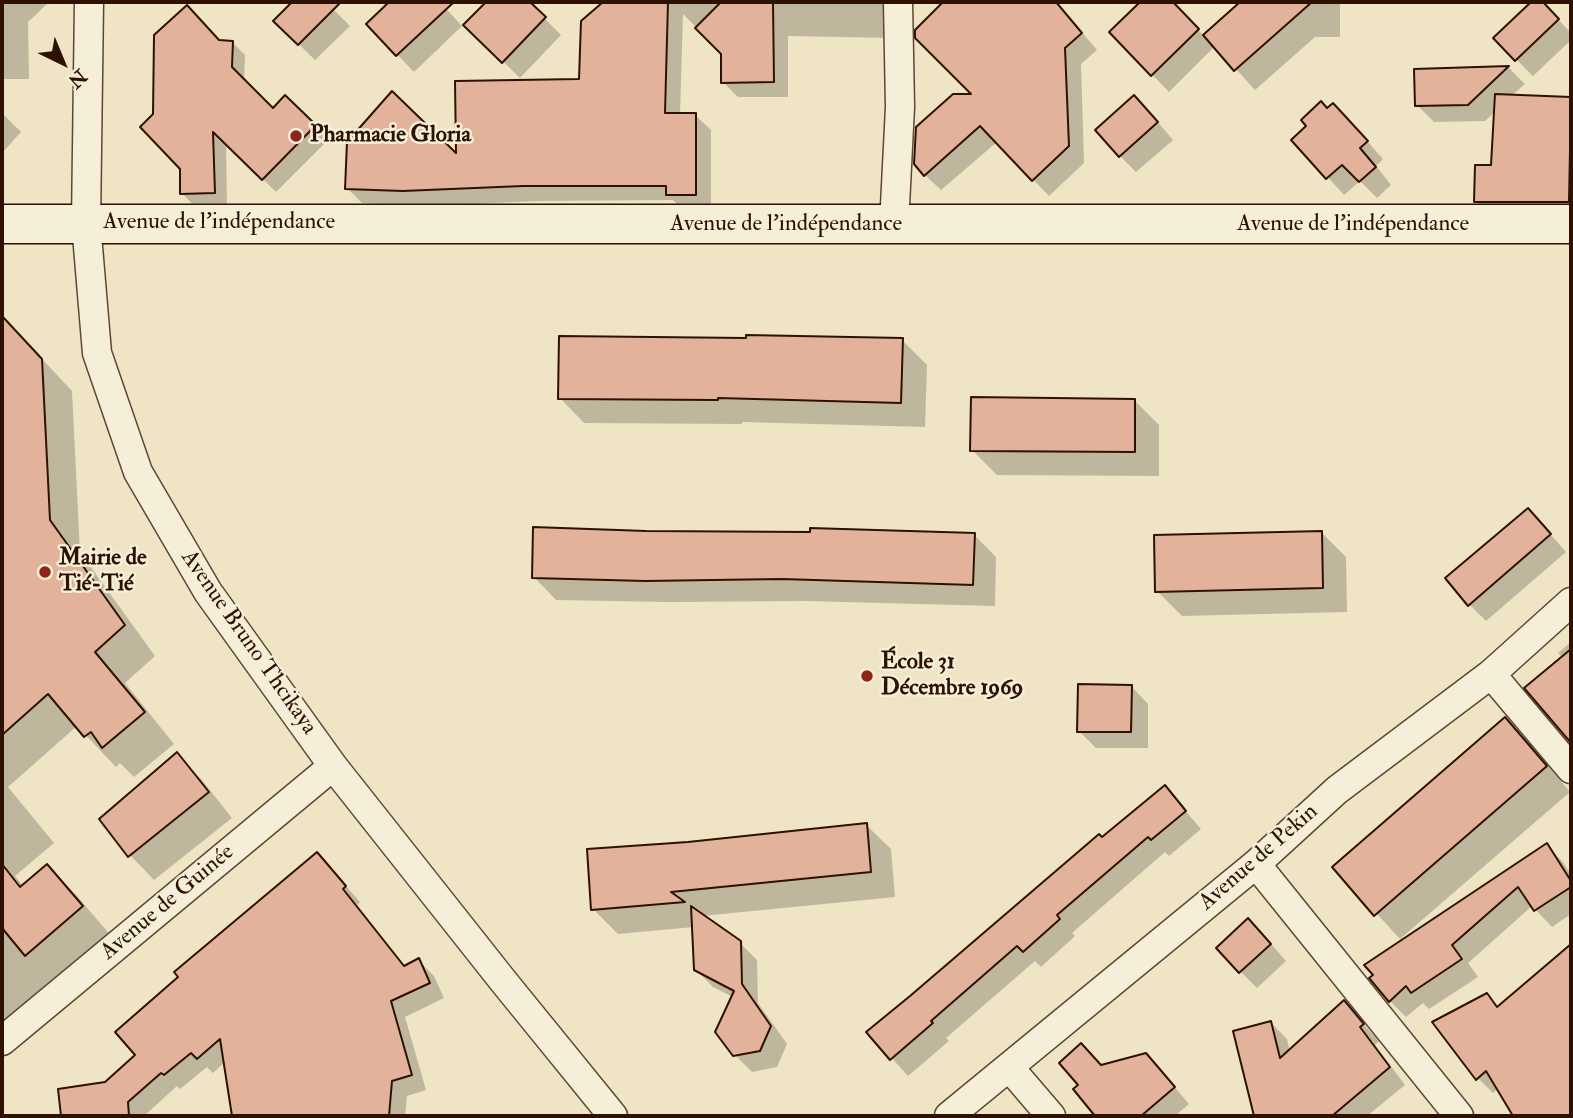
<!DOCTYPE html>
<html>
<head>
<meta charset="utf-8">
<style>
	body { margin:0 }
	#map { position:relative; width:1573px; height:1118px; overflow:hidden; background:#efe5c5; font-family:"IM FELL Double Pica",serif }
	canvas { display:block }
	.frame { position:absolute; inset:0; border:4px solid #2e1102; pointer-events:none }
	.north { position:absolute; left:28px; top:28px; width:70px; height:70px; -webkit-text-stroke:5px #f5eed9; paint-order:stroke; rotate:137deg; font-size:19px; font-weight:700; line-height:28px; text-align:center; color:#2e1102 }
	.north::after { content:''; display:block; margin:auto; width:24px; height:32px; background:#2e1102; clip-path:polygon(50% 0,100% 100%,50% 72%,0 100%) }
</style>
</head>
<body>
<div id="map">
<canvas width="1573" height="1118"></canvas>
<div class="frame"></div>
<div class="north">N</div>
</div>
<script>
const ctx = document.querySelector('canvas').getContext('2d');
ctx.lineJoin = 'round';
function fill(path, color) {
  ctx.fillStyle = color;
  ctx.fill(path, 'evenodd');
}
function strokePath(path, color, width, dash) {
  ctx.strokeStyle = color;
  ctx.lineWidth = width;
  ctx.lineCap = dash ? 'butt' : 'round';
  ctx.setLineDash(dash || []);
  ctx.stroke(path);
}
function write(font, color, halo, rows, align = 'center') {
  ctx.font = font + ' "IM FELL Double Pica",serif';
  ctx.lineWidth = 5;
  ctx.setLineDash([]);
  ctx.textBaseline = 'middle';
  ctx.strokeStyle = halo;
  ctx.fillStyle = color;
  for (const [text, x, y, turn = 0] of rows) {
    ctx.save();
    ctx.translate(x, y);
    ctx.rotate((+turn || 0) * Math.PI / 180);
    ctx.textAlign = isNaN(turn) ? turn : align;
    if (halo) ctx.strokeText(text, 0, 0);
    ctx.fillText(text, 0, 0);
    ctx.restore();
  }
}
const shadow = new Path2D(`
	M2,2H45L47,4L28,22L29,79H2Z
	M294,2H326L350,26L315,60L275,21Z
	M392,2H440L462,26L414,72L368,24Z
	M488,2H528L561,35L520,78L466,25Z
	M606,2H894L893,38L788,36V97H738L723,82V54L683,14L680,115H695L711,130V210H683L673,200L540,201L420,206L362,203L347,188L457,158L580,80L582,22Z
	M946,2H1056L1097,50L1081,64L1084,163L1049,196L997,142L941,190L925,175L975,96L917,30Z
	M1143,2H1172L1204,36L1243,2H1340V37H1315L1255,90L1215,46L1169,92L1111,32Z
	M1534,2H1541L1554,15L1571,33V40L1533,76L1495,38Z
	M220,42H232L245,55L244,82L273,110L285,97L328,140L276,192L226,142L227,206L195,207L182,193Z
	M1509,68L1525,84L1511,96L1571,99V218H1492L1476,201L1493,167L1496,111L1485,121L1434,122L1417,105L1416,71Z
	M1328,110L1350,122L1383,159L1376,166L1391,185L1377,198L1360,181L1344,195L1294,140Z
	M2,113L21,132L2,153Z
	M1151,114L1173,140L1136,172L1120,156Z
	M2,316L72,391L80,552L155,656L125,683L174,744L134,777L120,763L116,767L77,726L8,787L54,843L15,876L23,886L47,866L77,896L112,937L2,1033Z
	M902,340L927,365L925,427L742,422V424L584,423L560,398Z
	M1134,400L1159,425V476L997,475L972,450Z
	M1544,527L1566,552L1486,621L1469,604Z
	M646,533L974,535L996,557L995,606L806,601L668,602L556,600L534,577Z
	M1322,533L1346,557L1347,612L1182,616L1157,591Z
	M1571,642V741L1527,688L1563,658L1558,653Z
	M1132,687L1148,704V748H1096L1079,731Z
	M1505,719L1530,744L1570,792L1400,939L1334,867Z
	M177,754L201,779L232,818L154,880L130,855Z
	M1165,787L1201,829L1169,856L1165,852L1072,933L1075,936L1041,967L1035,961L946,1038L949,1041L908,1076L868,1032Z
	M866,825L891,849L895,897L702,916L740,943L757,960L758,1003L787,1044L777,1067L752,1072L735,1055L733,997L713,987L695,969L694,927L618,934L593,909L589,850Z
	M1546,846L1563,862L1571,875V914L1552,927L1532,906L1468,963L1478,977L1429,1009L1423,1003L1406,1017L1390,1001Z
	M332,870L360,902L357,905L406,967L419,961L434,976L444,998L405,1017L426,1090L407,1096L405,1116H368L362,1101L323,1114L324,1116H234L225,1062L213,1073L207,1067L180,1089L177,1086L144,1116L63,1115L106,1083Z
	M1265,937L1286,961L1257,988L1240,971Z
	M1571,952V1116H1515L1498,1088L1493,1093L1478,1078L1487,996L1499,1008L1547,967L1545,965Z
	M1344,1003L1379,1041L1375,1045L1405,1085L1367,1116H1259L1255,1112L1271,1023L1287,1039L1290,1052Z
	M1102,1067L1161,1071L1189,1104L1175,1116H1098L1075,1090Z`);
const building = new Path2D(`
	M292,2H341L298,45L273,21Z
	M389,2H454L396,56L366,24Z
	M486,2H530L546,17L502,63L463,25Z
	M603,2H668L665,113H696V195H666V186H523L403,191L345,189L347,142L392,91L456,153L455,81L579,79L581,21Z
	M721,2H773L774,82L721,83V54L695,28Z
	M943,2H1056L1082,33L1065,48L1069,146L1032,181L980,126L924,176L914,164L916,127L953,94H971L915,38V30Z
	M1140,2H1173L1199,29L1151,76L1109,32Z
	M1240,2H1312L1234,71L1203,35Z
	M1531,2H1543L1559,19L1515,61L1493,38Z
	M187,5L219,40L233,41L232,67L273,108L285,95L316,125L262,180L213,132L215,193L180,194V169L140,127L153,114L154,35Z
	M1509,66L1468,105L1415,106L1414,69Z
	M1495,94L1571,97L1569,202H1474L1475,165H1491Z
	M1134,95L1158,122L1119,157L1095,130Z
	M1321,101L1327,108L1333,103L1368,141L1360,148L1376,167L1359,182L1342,165L1326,179L1291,140L1306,126L1301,120Z
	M2,316L42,359L50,520L125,625L95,652L145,712L102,748L91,732L84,737L48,694L2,735Z
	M746,335L903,338L901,403L718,398V400L558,399L559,336L746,338Z
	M971,397L1135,399V452L970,451Z
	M1528,508L1551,534L1468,606L1445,578Z
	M533,527L646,531L810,532V528L975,533L973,585L782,579L645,581L532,578Z
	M1322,531L1323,588L1155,592L1154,535Z
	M1571,649V743L1524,688Z
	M1078,684L1132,685L1131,732H1077Z
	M1505,717L1547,766L1374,916L1332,867Z
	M177,752L209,792L128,857L99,819Z
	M1165,785L1186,811L1151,840L1148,837L1057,915L1060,919L1023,952L1017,946L931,1021L933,1023L890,1060L866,1032L910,996L1099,834L1102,837Z
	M867,823L871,872L671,892L685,902L591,910L587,849L688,842Z
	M1547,843L1571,881V887L1534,911L1518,887L1452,945L1462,959L1411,993L1406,986L1389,1002L1369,978L1373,975L1364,965Z
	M317,852L346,886L343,889L404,966L419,958L430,983L391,1001L412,1075L392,1081L389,1116H232L220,1039L197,1059L191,1053L164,1075L161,1073L128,1102L129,1116H61L58,1089L105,1082L135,1055L115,1032L178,977L174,972Z
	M2,864L20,887L47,864L83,906L25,956L2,928Z
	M691,906L741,941L742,984L771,1026L760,1051L733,1056L715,1032L734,991L694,970Z
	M1248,918L1271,944L1239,973L1216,948Z
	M1571,944V1116H1513L1486,1071L1476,1080L1432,1022L1487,993L1497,1007Z
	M1344,1000L1364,1024L1360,1027L1390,1067L1332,1116H1254L1233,1031L1271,1021L1280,1058Z
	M1081,1043L1101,1065L1146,1053L1175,1087L1141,1116H1095L1073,1089L1078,1085L1059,1063Z`);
const street = new Path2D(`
	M89,2L86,223L97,353L138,472L208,592L333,766L504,982L613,1116
	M894,225L900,107L898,2
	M1491,674L1571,769
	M1256,864L1459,1116
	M2,1041L333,766
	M1009,1067L1051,1116
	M949,1116L1256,864L1337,790L1491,674L1571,602`);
const secondary = new Path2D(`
	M2,224H1571`);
const markers = [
	[296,136,7,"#8f2418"],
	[45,572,7,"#8f2418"],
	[867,676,7,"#8f2418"]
];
const poiNames = [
	["Pharmacie Gloria",310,136],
	["Mairie de",59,559],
	["Tié-Tié",59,585],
	["École 31",881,663],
	["Décembre 1969",881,689]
];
const streetNames = [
	["Avenue de l'indépendance",219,223],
	["Avenue de l'indépendance",786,225],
	["Avenue de l'indépendance",1353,225],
	["Avenue Bruno Thcikaya",248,643,55],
	["Avenue de Pekin",1259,858,-41],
	["Avenue de Guinée",168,903,-40]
];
fill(shadow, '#0003');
fill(building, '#e3b29b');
strokePath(building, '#2e1102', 2);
strokePath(street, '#5e4633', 31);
strokePath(secondary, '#2e1102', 41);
strokePath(street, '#f5eed9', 28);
strokePath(secondary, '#f5eed9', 38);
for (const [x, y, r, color] of markers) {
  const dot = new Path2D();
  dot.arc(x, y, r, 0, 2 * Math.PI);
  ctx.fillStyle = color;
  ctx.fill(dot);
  strokePath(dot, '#f5eed9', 2.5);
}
write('bold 23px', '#2e1102', '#f5eed9', poiNames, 'left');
write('23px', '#2e1102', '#f5eed9', streetNames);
</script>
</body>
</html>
